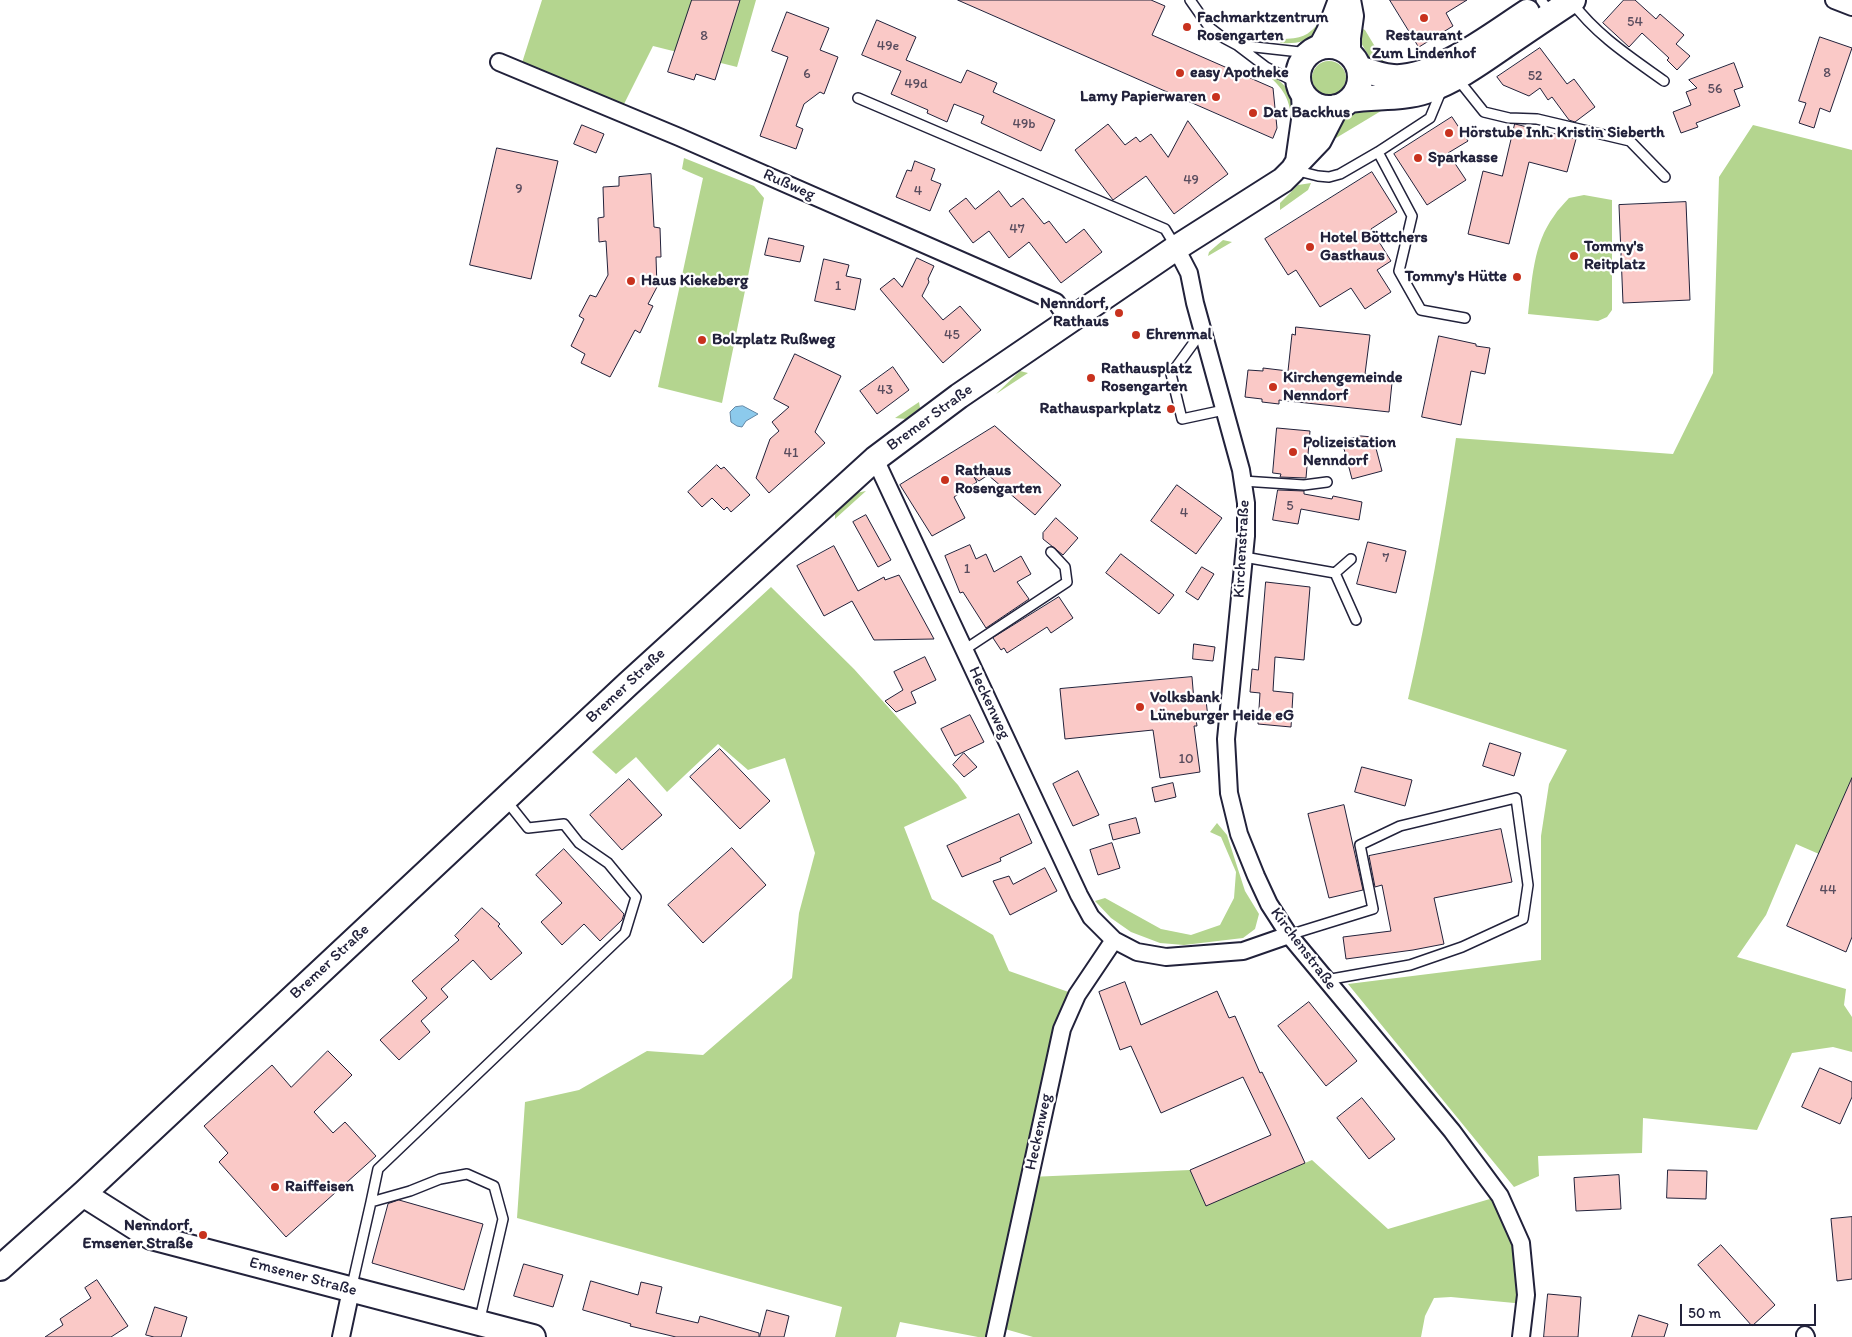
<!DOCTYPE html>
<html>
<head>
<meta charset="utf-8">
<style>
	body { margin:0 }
	#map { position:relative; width:1852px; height:1337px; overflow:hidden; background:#fff; font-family:Itim,sans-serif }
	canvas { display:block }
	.scale { position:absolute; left:1680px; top:1304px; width:136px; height:22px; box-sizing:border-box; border:2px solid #22223b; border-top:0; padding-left:6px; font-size:15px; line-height:18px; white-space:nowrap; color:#22223b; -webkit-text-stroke:4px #fff; paint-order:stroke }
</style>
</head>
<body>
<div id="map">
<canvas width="1852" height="1337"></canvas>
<div class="scale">50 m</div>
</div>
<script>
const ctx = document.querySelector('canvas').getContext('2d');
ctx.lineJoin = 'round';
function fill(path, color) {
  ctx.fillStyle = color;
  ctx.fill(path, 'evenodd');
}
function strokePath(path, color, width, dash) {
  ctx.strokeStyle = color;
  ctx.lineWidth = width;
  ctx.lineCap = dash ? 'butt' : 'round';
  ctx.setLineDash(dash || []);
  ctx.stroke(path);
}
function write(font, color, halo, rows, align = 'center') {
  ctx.font = font + ' Itim,sans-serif';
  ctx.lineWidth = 4.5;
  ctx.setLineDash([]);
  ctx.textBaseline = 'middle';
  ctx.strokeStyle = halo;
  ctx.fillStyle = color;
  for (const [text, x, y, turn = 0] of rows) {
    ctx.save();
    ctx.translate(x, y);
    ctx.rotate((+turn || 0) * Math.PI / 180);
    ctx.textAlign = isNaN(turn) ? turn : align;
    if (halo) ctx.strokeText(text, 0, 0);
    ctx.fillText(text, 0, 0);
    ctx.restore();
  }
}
const green = new Path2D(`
	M542,0H756L737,67L653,46L622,108L521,66Z
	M1321,20L1319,32C1306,42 1296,44 1280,43L1284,39C1304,38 1309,35 1321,20Z
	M1359,27L1365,30L1386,65L1371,60L1360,41Z
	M1312 78a17 17 0 1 1 34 0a17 17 0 1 1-34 0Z
	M1271,75C1293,89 1293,98 1297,122L1292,121C1289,100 1286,92 1270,77Z
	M1382,104L1381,111L1336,138H1333L1337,122L1367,105Z
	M1753,125L1852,150V778L1819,854L1796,844L1766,915L1737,957L1846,989L1844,1005L1852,1017V1052L1833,1047L1792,1053L1757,1130L1643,1118L1642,1153L1538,1156L1539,1176L1514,1187L1348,984L1541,960V836L1549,784L1567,750L1408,699C1428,613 1443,526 1456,438L1673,454L1713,373L1719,177Z
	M684,158L754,186L764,198L722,403L658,387L703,178L682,169Z
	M1311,183L1308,190L1280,210V203L1298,185Z
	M1584,195L1612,200V310L1607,317L1598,321L1528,314C1532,281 1533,244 1554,216C1558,209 1564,204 1569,198Z
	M1223,240L1232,242L1208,256L1209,252Z
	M1020,371L1028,373L996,394Z
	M919,402L920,408L906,419L895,418Z
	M866,491L835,519V511L856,493Z
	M771,587L854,669L958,785L967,798L904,827L932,899L993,935L1009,971L1077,995L1030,1177L1190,1170L1206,1205L1312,1160L1388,1229L1500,1196L1521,1243L1525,1304L1451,1297L1434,1298L1425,1316L1421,1337H1033L998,1327L995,1337H978L900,1322L896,1337H835L842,1307L517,1218L525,1102L579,1090L647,1051L703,1055L792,978L799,913L815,853L785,758L748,770L718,744L667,792L636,757L616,774L592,752Z
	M1217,823L1227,835L1245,891L1259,914L1255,929L1243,938L1184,945L1160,943L1131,932L1111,918L1095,901L1105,898L1161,929L1191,935L1220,925L1234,898L1236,872L1221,837L1210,832Z`);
const water = new Path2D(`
	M743,406L758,414L746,421L742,427L737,426L731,422L730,412L735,407Z`);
const building = new Path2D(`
	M692,0H740L715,80L696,74L694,80L668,72Z
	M958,0H1151L1165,6L1152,35L1273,88L1277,128L1273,138Z
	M1390,0H1467L1446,13L1453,26L1419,47Z
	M1624,0H1635L1656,19L1660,14L1684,35L1676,44L1690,56L1677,70L1667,60L1669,58L1642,33L1629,47L1603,23Z
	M787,12L829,28L820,50L838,57L824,94L820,92L804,104L796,126L803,129L796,149L760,136L788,57L772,51Z
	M877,20L916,37L906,60L961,83L967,70L997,83L993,92L1055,120L1041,151L981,123L984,116L954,104L947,122L927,113L928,110L891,94L901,71L862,55Z
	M1820,37L1852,48L1830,112L1820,108L1814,128L1799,123L1806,103L1799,101Z
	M1540,48L1567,84L1574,79L1595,107L1575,122L1569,120L1552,97L1548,100L1540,88L1529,96L1503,85L1497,77Z
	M1734,63L1743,87L1734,90L1740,106L1696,123L1698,127L1681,133L1673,112L1691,105L1686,92L1697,88L1689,80Z
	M1452,117L1468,141L1448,153L1466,180L1427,205L1394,154Z
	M1188,121L1228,174L1174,214L1146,176L1113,200L1075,150L1108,124L1125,145L1136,137L1140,142L1151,134L1168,157Z
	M1515,124L1576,139L1567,172L1529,162L1509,244L1468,234L1483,171L1502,176Z
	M582,125L604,134L596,153L574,144Z
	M497,148L558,161L531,279L470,265Z
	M915,161L935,169L931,180L941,184L930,211L896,197L907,170L911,171Z
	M1372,172L1397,212L1371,229L1391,261L1377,270L1391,292L1365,309L1351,288L1320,307L1296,270L1288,275L1265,239Z
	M651,174L654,227L660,228L661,257H656L657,287L648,304L653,306L640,333L635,330L610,377L581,363L585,354L571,346L584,319L579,316L590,295L596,297L608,275L606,241L599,242L598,218L604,217L603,187L619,186V177Z
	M999,191L1011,207L1023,198L1044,224L1049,221L1066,243L1084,229L1102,252L1061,283L1029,242L1009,258L989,231L973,243L949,211L966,198L975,209Z
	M1686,202L1690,300L1623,303L1619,205Z
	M769,238L804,246L800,262L765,255Z
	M917,258L934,266L928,279L929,282L922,296L943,320L960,306L981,330L943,363L880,289L894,278L902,287Z
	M824,259L849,265L846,276L861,279L855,310L815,301Z
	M1296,327L1370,335L1365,374L1372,375L1371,381L1392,383L1389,412L1279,400V404L1262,402V399L1245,397L1248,370L1263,371V368L1288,371L1292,334L1295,335Z
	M1439,336L1476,344V346L1490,348L1485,374L1471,371L1461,425L1422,417Z
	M795,354L841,376L815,432L825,443L769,493L756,478L770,439L779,431L772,422L789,407L774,399Z
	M893,367L909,390L877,414L860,391Z
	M995,426L1061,485L1035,515L988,475L979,481L974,477L977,482L954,497L965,518L932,536L900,485Z
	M1277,428L1310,431L1306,478L1280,477L1281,474L1273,473Z
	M1361,436L1373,437L1382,471L1352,479L1342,441Z
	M717,465L721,469L724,467L750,495L731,512L727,507L724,510L712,498L702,507L688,492Z
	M1177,485L1222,518L1196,554L1151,521Z
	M1278,490L1304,491V494L1332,499L1333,496L1362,502L1359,520L1301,509L1298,524L1273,520Z
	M866,515L891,560L878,567L853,522Z
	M1056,518L1078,538L1063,555L1043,539V533Z
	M1368,542L1406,551L1396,593L1357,584Z
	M970,545L976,559L986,554L994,572L1021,556L1031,574L1017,582L1029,599L986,628L963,592L960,593L945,556Z
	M834,546L858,591L884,577L885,580L899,575L934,639L874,640L852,601L824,616L797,566Z
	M1121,554L1174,595L1159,614L1106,573Z
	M1202,567L1214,574L1198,600L1186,592Z
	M1266,582L1310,587L1304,660L1275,657L1273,691L1293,693L1291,727L1258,724L1260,693L1250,692L1252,669L1258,670Z
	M1059,597L1073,618L1051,633L1047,627L1007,653L1004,648L1001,650L993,638Z
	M1194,644L1215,647L1213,661L1193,659Z
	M925,657L936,680L911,692L916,703L896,712L885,701L903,690L894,672Z
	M1192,677L1194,701L1206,700L1208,718L1196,719L1197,726H1194L1200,772L1160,778L1153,730L1065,739L1060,689Z
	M970,715L984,742L955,756L941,729Z
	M1490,743L1521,753L1514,776L1483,766Z
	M720,749L770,801L740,829L690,777Z
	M964,753L977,767L964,777L953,765Z
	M1362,767L1412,780L1405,806L1355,792Z
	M1078,771L1099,815L1073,826L1053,784Z
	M1852,778V937L1846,952L1787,926Z
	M629,779L662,815L622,850L590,815Z
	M1173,783L1176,797L1155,802L1152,788Z
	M1344,805L1363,890L1329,898L1308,814Z
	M1019,814L1032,843L1000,858L1001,861L962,877L947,846Z
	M1136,818L1140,833L1113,840L1109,825Z
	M1501,829L1512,882L1434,898L1444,944L1413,950L1346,959L1343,937L1391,931L1382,885L1375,887L1369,856Z
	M1112,843L1120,868L1098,875L1090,850Z
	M732,848L766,885L703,943L668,905Z
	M564,849L624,914L622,920L600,941L584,924L562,945L541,922L562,903L536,875Z
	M1045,868L1057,891L1010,915L993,881L1009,876L1013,884Z
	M482,908L500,924L498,926L522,953L491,980L473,960L441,989L448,997L421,1021L430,1032L399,1060L380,1040L427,998L412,981L459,940L455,936Z
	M1125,982L1141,1025L1217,991L1229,1018L1235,1016L1260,1073L1262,1072L1289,1128L1305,1163L1206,1206L1190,1170L1271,1135L1243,1077L1161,1113L1131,1046L1120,1050L1099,992Z
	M1309,1002L1357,1061L1326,1086L1278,1026Z
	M328,1051L352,1075L314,1112L333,1133L345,1122L376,1156L286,1237L219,1162L228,1153L204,1126L272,1065L291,1087Z
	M1820,1068L1852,1082V1097L1840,1124L1802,1107Z
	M1362,1098L1395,1139L1369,1159L1337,1118Z
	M1668,1170L1707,1171L1706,1199L1667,1198Z
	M1619,1175L1621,1209L1576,1211L1574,1178Z
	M399,1200L483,1224L464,1290L372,1263L388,1204Z
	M1852,1217V1279L1837,1281L1831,1219Z
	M1721,1245L1775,1305L1752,1326L1698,1265Z
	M524,1264L563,1275L553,1307L514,1296Z
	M97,1280L128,1326L111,1337H45L63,1325L60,1319L91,1298L85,1288Z
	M591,1281L638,1295L641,1282L662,1287L656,1313L698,1323L700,1316L759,1333V1337H676L630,1326L631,1324L583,1310Z
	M1548,1294L1581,1297L1578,1337H1544Z
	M155,1307L187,1317L181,1337H154L146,1335Z
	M767,1310L789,1316L784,1337H760Z
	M1639,1315L1668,1324L1664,1337H1632Z`);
const lane = new Path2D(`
	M1190,0L1209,27L1222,37L1237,45L1266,67L1299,84
	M1541,0L1551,14
	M1572,2C1596,35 1632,58 1664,81
	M1237,45L1309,53
	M1459,76L1464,87L1484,112L1509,118L1537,119L1630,141L1665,177
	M858,98L1165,229L1176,247
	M1378,152L1412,216L1399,271L1421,310L1465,318
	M1294,170L1318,176L1329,177L1340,174L1378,152L1430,118L1442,89
	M1203,330L1171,374L1182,419L1224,410
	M1243,481L1304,485L1327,482
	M1244,557L1335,573L1356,620
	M1335,573L1351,559
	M964,650L1067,582L1065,567L1051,552
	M1289,935L1373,909L1360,845L1400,826L1516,798L1528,885L1523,919L1462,947L1410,965L1326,980
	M371,1202L378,1169L625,933L636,897L608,863L579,843L564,824L528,828L505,799
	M351,1290L371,1202L410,1191L440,1179L467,1174L494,1186L503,1219L479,1323`);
const street = new Path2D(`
	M1834,0L1852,7
	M499,62L679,137L1056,302L1069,321
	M1176,248L1189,273L1195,303L1241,470L1246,503V536L1226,739L1229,793L1239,834L1256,876L1269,904L1289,935L1452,1131L1500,1196L1521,1243L1526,1295L1521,1337
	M875,459L1079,895L1091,917L1114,940L1137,952L1166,957L1243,951L1289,935
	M1805,1335L1806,1337
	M341,1337L351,1290
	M995,1337L1062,1029L1077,995L1114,940`);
const secondary = new Path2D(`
	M1298 77a31 31 0 1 1 62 0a31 31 0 1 1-62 0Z
	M1321,47L1329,32L1341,0
	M1348,52V38L1351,16L1348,0
	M1359,68C1370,72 1381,76 1393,77C1434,80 1493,34 1527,12
	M1350,100C1374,96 1402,99 1426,91C1455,81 1480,63 1506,45C1528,30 1550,15 1573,0
	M1298,162L1305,113L1304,96
	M83,1194L151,1237L533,1337
	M0,1268L83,1194L628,684L875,459L959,396L1176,248L1283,180L1293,170L1298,162L1319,140L1336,107`);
const markers = [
	[1424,18,5,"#c8321e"],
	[1187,27,5,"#c8321e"],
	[1180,73,5,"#c8321e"],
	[1216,97,5,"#c8321e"],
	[1253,113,5,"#c8321e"],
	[1449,133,5,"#c8321e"],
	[1418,158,5,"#c8321e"],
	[1310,247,5,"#c8321e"],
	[1574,256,5,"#c8321e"],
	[1517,277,5,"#c8321e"],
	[631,281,5,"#c8321e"],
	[1119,313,5,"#c8321e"],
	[1136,335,5,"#c8321e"],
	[702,340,5,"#c8321e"],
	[1091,378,5,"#c8321e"],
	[1273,387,5,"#c8321e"],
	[1171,409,5,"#c8321e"],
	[1293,452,5,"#c8321e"],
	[945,480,5,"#c8321e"],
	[1140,707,5,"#c8321e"],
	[275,1187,5,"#c8321e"],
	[203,1235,5,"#c8321e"]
];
const numberNames = [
	["54",1635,22],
	["8",704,36],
	["49e",888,46],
	["8",1827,73],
	["6",807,74],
	["52",1535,76],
	["49d",916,84],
	["56",1715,89],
	["49b",1024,124],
	["49",1191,180],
	["9",519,189],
	["4",918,191],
	["47",1017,229],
	["1",838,286],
	["45",952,335],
	["43",885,390],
	["41",791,453],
	["5",1290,506],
	["4",1184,513],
	["7",1386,558],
	["1",967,569],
	["10",1186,759],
	["44",1828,890]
];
const poiNames = [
	["Fachmarktzentrum",1197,18],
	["Rosengarten",1197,36],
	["Restaurant",1424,36,"center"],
	["Zum Lindenhof",1424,54,"center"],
	["easy Apotheke",1190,73],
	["Lamy Papierwaren",1206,97,"right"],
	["Dat Backhus",1263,113],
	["Hörstube Inh. Kristin Sieberth",1459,133],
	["Sparkasse",1428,158],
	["Hotel Böttchers",1320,238],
	["Gasthaus",1320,256],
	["Tommy's",1584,247],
	["Reitplatz",1584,265],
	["Tommy's Hütte",1507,277,"right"],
	["Haus Kiekeberg",641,281],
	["Nenndorf,",1109,304,"right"],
	["Rathaus",1109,322,"right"],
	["Ehrenmal",1146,335],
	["Bolzplatz Rußweg",712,340],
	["Rathausplatz",1101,369],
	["Rosengarten",1101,387],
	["Kirchengemeinde",1283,378],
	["Nenndorf",1283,396],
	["Rathausparkplatz",1161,409,"right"],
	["Polizeistation",1303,443],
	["Nenndorf",1303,461],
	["Rathaus",955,471],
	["Rosengarten",955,489],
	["Volksbank",1150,698],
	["Lüneburger Heide eG",1150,716],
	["Raiffeisen",285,1187],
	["Nenndorf,",193,1226,"right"],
	["Emsener Straße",193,1244,"right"]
];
const streetNames = [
	["Rußweg",789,185,24],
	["Bremer Straße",930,418,-36],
	["Kirchenstraße",1242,549,-87],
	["Bremer Straße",626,686,-43],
	["Heckenweg",989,703,65],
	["Kirchenstraße",1303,949,53],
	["Bremer Straße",330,962,-43],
	["Heckenweg",1039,1132,-78],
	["Emsener Straße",303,1277,15]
];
fill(green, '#b4d58f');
fill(water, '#8ccaec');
strokePath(water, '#6287a5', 1);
fill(building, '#fac9c7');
strokePath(building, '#22223b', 1);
strokePath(lane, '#22223b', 12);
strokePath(street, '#22223b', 20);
strokePath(secondary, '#22223b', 28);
strokePath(lane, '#fff', 9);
strokePath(street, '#fff', 16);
strokePath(secondary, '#fff', 24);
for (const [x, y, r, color] of markers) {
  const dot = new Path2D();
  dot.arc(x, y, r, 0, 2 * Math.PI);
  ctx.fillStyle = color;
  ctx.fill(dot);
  strokePath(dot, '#fff', 2);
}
write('14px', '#584c5e', null, numberNames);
write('bold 16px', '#22223b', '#fff', poiNames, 'left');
write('16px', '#22223b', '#fff', streetNames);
</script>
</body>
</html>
